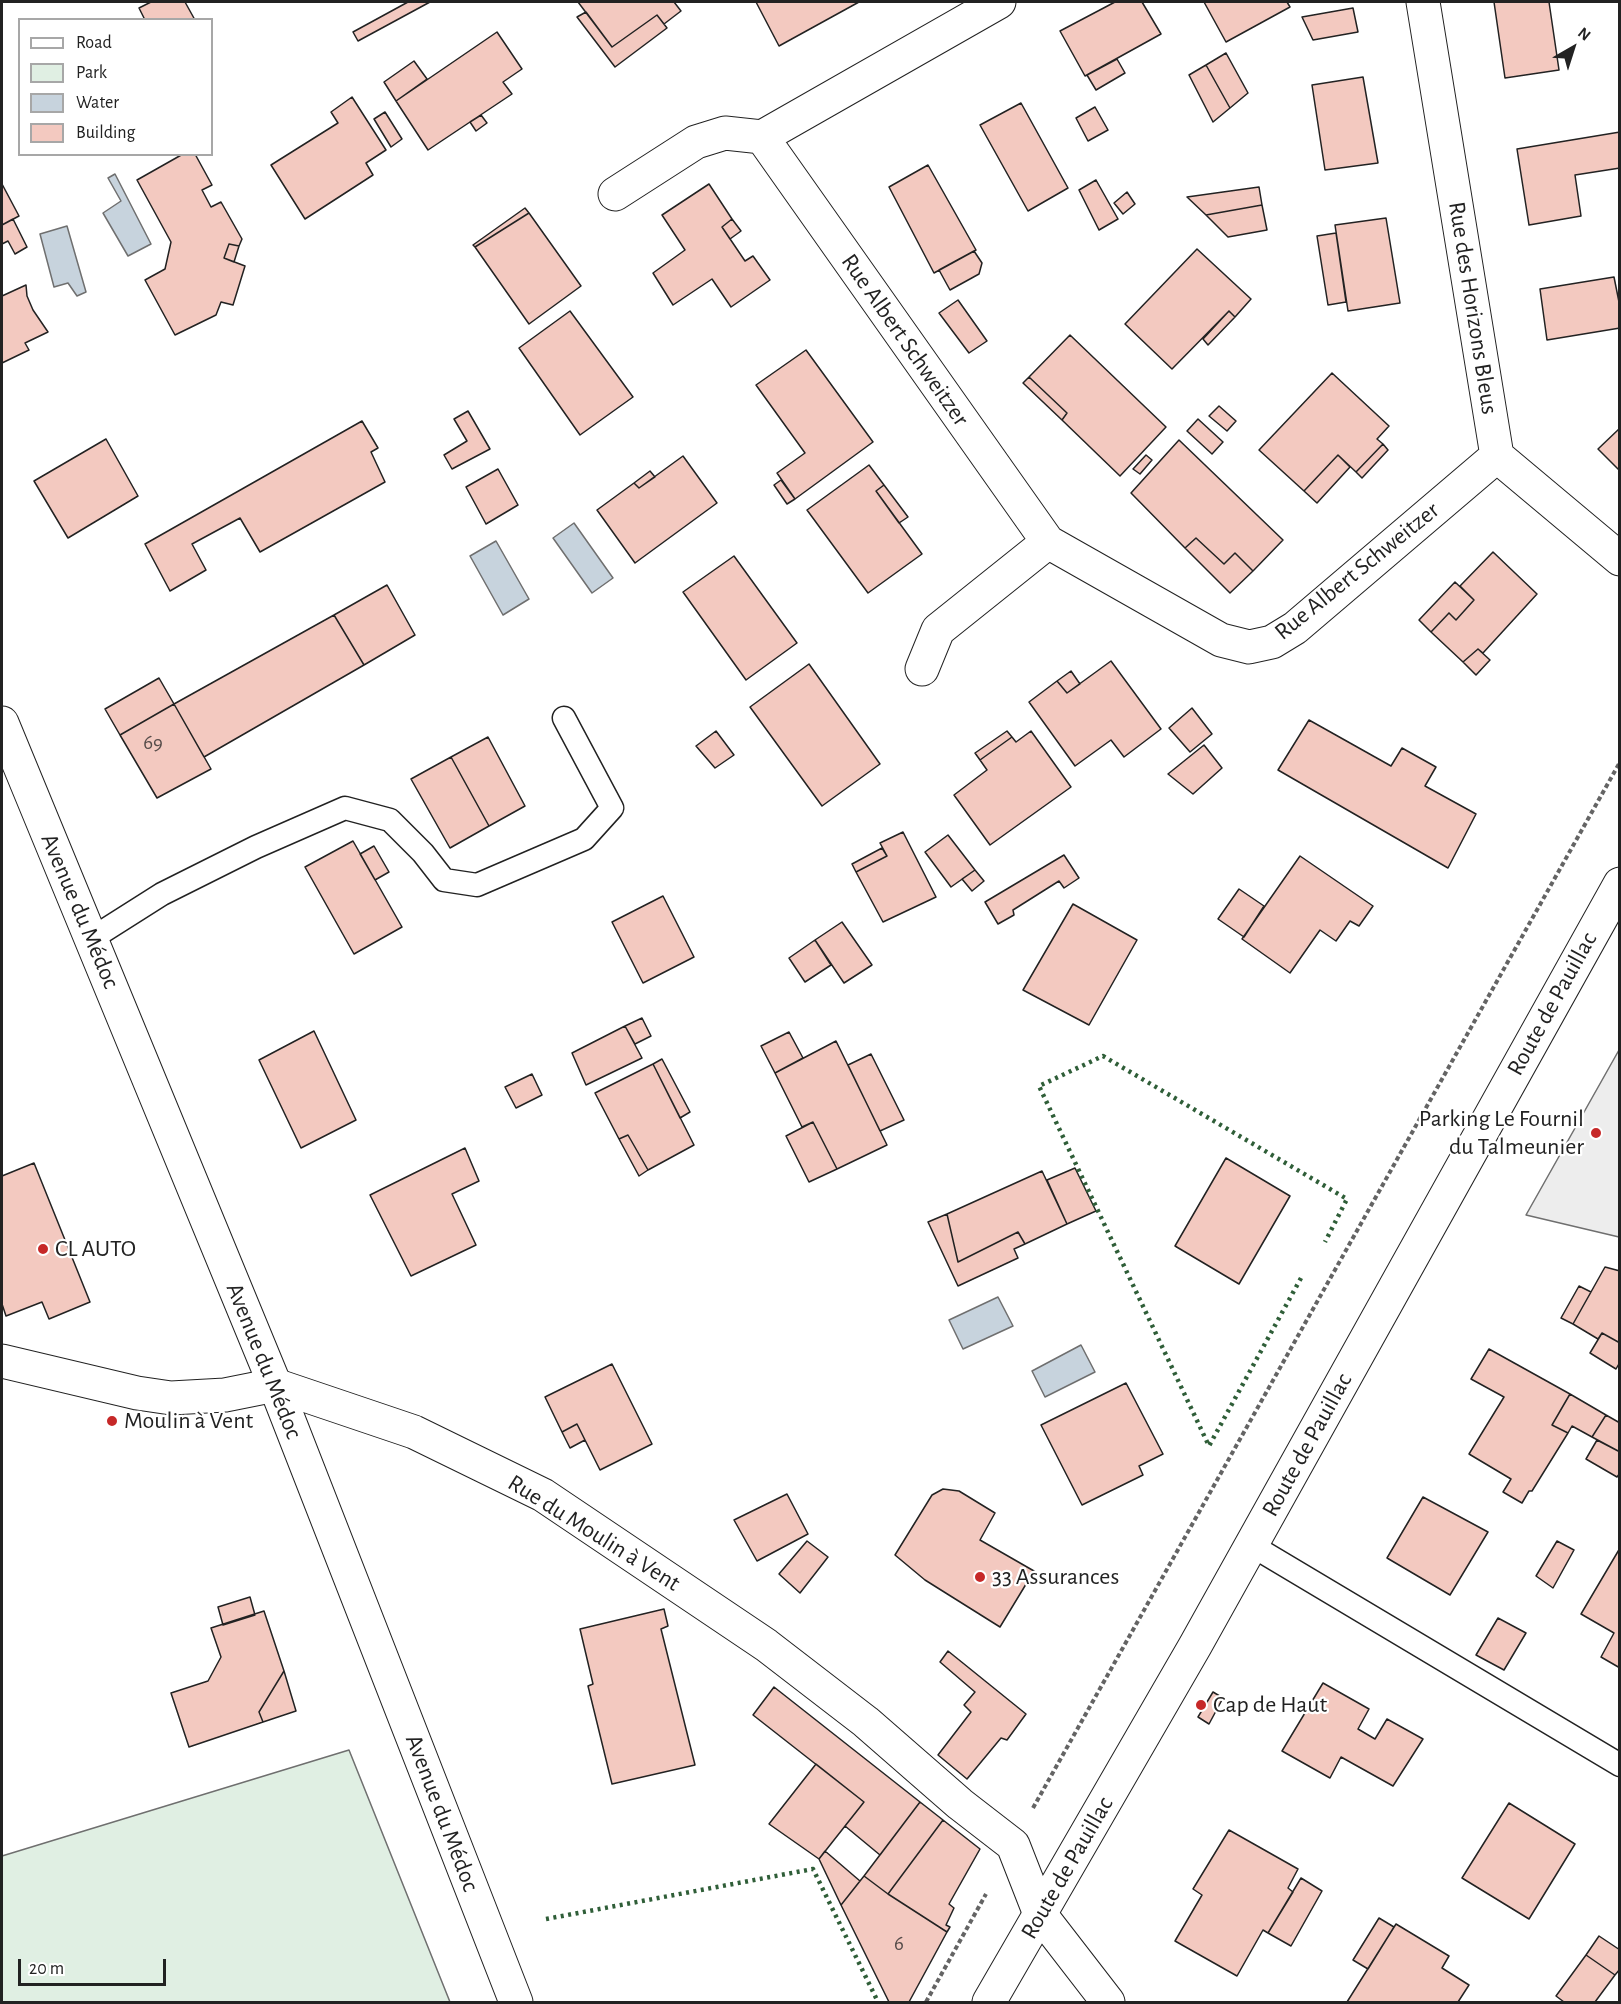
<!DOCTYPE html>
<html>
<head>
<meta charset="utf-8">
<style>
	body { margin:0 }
	#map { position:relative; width:1621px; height:2004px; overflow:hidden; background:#fff; font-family:"Alegreya Sans",sans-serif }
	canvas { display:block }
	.frame { position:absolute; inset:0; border:3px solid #222; pointer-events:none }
	.legend { position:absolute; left:18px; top:18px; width:195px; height:138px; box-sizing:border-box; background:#fff; border:2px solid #a7a7a7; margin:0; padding:8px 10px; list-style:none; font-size:18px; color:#222 }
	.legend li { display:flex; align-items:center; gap:12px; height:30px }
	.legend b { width:30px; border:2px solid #a7a7a7 }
	.north { position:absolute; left:1543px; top:18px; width:60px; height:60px; -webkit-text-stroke:4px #fff; paint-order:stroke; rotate:39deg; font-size:16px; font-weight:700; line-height:24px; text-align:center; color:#222 }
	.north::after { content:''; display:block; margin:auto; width:21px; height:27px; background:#222; clip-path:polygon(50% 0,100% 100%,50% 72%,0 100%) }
	.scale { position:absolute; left:18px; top:1959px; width:148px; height:27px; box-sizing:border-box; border:3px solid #222; border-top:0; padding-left:8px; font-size:18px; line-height:21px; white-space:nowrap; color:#222; -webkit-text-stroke:4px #fff; paint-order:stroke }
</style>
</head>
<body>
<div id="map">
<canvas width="1621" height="2004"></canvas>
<div class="frame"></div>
<ul class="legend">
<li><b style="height:8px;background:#fff"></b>Road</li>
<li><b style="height:16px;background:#e0efe3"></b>Park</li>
<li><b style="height:16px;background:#c7d3dd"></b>Water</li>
<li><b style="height:16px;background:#f3c9c0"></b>Building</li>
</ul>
<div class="north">N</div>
<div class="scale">20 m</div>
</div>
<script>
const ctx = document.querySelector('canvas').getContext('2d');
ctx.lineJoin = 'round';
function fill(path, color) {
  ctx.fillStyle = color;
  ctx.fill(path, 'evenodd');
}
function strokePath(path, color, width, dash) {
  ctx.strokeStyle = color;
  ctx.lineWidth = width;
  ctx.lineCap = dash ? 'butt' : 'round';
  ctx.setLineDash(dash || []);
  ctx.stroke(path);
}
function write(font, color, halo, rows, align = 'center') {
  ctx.font = font + ' "Alegreya Sans",sans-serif';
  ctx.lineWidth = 4.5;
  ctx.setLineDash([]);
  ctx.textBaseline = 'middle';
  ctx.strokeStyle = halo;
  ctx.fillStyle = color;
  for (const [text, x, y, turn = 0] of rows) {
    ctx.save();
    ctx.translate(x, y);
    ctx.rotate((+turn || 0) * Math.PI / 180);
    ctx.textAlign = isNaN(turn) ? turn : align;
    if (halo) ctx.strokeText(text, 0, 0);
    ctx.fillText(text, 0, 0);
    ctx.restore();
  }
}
const green = new Path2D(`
	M349,1750L450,2002H2V1856Z`);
const parking = new Path2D(`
	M1619,1050V1237L1526,1215Z`);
const water = new Path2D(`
	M115,174L151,244L128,256L103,213L121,201L108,178Z
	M67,226L86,292L77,296L68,283L54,287L40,234Z
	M574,523L613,578L592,593L553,538Z
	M496,541L529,599L503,615L470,556Z
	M998,1297L1013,1326L963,1349L949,1320Z
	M1081,1345L1095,1372L1045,1397L1032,1371Z`);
const building = new Path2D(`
	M151,2H185L195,20H145L139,8Z
	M408,2H430L358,41L353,32Z
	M578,2H674L681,11L664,24L657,15L612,47Z
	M756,2H859L779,46Z
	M1115,2H1142L1161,34L1085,76L1060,31Z
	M1204,2H1287L1290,7L1226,42Z
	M1494,2H1549L1559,70L1505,78Z
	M1353,8L1358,32L1313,40L1302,17Z
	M586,12L612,47L657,15L667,28L615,67L577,17Z
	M497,32L522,69L503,82L512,94L428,150L396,101Z
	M1226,53L1248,93L1230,108L1206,65Z
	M1117,59L1125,73L1096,90L1087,75Z
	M414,61L427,79L396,101L384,82Z
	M1206,65L1230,108L1213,122L1189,75Z
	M1363,77L1378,163L1325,170L1312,85Z
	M352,97L386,150L366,163L373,175L305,219L271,165L338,123L331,112Z
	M1021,103L1068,188L1028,211L980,125Z
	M1095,107L1108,130L1088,141L1076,118Z
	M385,112L402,139L391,147L374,119Z
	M481,115L487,123L476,131L470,122Z
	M1620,132V168L1575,175L1581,216L1529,225L1517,149Z
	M183,154H195L212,185L202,190L211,207L221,202L242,239L239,246L229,244L224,258L245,266L233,305L221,302L216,315L175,335L145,280L165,269L171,242L137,180Z
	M928,165L976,250L934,273L889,187Z
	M1096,180L1118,219L1099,230L1079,190Z
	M2,184L19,216L2,225Z
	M709,184L732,219L722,227L745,261L753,256L770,280L731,307L712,279L673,305L653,273L685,250L662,215Z
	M1259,187L1262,205L1206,215L1187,197Z
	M1127,192L1135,204L1123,214L1114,203Z
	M1262,205L1267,230L1228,237L1206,215Z
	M525,208L529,213L475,247L473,245Z
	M529,213L581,286L529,324L475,247Z
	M1386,218L1400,303L1348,311L1335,225Z
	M13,219L27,247L15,254L8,241L2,244V225Z
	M732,219L741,231L730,239L722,227Z
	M1336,233L1346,302L1328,305L1317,236Z
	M229,244L239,246L234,262L224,258Z
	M1197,249L1251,299L1235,317L1229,311L1172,369L1125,324Z
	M974,251L982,263L979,274L950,290L939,270Z
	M1614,277L1620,307V328L1547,340L1540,289Z
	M26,285L27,296L33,310L48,332L25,343L29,350L2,363V296Z
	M958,300L987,341L969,353L939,313Z
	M570,311L633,397L580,435L519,348Z
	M1229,311L1235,317L1208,345L1203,339Z
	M1070,335L1166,427L1120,476L1062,420L1067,413L1029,377Z
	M806,350L873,442L795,499L777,473L805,453L756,385Z
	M1332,373L1389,426L1377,439L1383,444L1356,472L1338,455L1304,491L1259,450Z
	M1029,377L1067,413L1062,420L1023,383Z
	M1219,406L1236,421L1227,431L1209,416Z
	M468,411L490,449L452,469L444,455L467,441L454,419Z
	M1198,419L1223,442L1212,454L1187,431Z
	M362,421L378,448L371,452L385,482L260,552L240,518L192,544L206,570L170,591L145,544Z
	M1620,428V471L1598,449Z
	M106,439L138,496L68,538L34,481Z
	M1179,440L1283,540L1253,571L1235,553L1224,564L1196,538L1185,548L1131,493Z
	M1383,444L1388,450L1362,478L1356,472Z
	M1146,455L1152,460L1140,474L1133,469Z
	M1338,455L1350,467L1317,503L1304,491Z
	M683,456L717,503L635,563L597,510L634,483L639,488Z
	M869,465L884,485L876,491L922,554L868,593L807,510Z
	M498,469L518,505L486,524L466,487Z
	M650,471L655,477L639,488L634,483Z
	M781,480L795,499L787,504L774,485Z
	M884,485L908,517L899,523L876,491Z
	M1196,538L1224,564L1235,553L1253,571L1230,593L1185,548Z
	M1493,552L1537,594L1483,653L1478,649L1463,662L1431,632L1449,613L1456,620L1474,600L1460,586Z
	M734,556L797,643L746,680L683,592Z
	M1455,582L1474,600L1456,620L1449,613L1431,632L1419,620Z
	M387,585L415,635L364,665L334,615Z
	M334,615L364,665L204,757L174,704Z
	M1478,649L1490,660L1476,675L1463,662Z
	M1111,661L1161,729L1124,757L1111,740L1075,766L1029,702L1057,681L1067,693Z
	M809,664L880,764L822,806L750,707Z
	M1071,671L1080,684L1067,693L1057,681Z
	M159,678L174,704L120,735L105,709Z
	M174,704L211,769L157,798L120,735Z
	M1192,708L1212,734L1190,752L1169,728Z
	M1309,720L1391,766L1402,748L1436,767L1425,786L1476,814L1448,868L1278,770Z
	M716,731L734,755L715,768L696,746Z
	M1007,731L1012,737L980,760L975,753Z
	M1031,731L1071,787L990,845L954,795L987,770L980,760L1012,737L1016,742Z
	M488,737L525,806L489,826L451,757Z
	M1204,745L1222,768L1193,794L1168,774Z
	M451,757L489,826L450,848L411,779Z
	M903,832L936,897L883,922L856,872L887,856L880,843Z
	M948,835L975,870L951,887L925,852Z
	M353,841L402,927L354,954L305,867Z
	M374,846L389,872L375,880L360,854Z
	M882,848L887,856L856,872L852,864Z
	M1064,855L1079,878L1064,888L1059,881L1013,910L1014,915L998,924L985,902Z
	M1300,856L1373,906L1359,926L1350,921L1336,941L1320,930L1290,973L1242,939Z
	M975,870L984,881L972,891L962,879Z
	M1239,889L1264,906L1244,937L1218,919Z
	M663,896L694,957L643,983L612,922Z
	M1073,904L1137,940L1089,1025L1023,990Z
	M842,922L872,965L844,983L815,940Z
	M815,940L831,965L805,982L789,958Z
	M642,1018L651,1036L635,1044L625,1026Z
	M625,1026L642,1058L586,1085L572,1053Z
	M314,1031L356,1120L301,1148L259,1060Z
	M789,1032L803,1058L775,1073L761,1046Z
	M836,1041L887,1145L837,1169L813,1122L802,1127L775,1073Z
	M871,1054L904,1120L880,1131L848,1065Z
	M662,1059L690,1112L680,1118L653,1064Z
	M653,1064L694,1145L648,1170L628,1135L619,1139L595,1093Z
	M532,1074L542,1095L516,1108L505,1087Z
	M813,1122L837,1169L809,1182L786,1136Z
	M628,1135L648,1170L639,1176L619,1139Z
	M465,1148L479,1181L452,1194L476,1245L411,1276L370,1195Z
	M1226,1158L1290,1196L1239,1284L1175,1246Z
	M34,1163L90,1302L49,1319L42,1302L6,1316L2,1304V1176Z
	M1075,1168L1096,1211L1067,1224L1047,1180Z
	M1042,1171L1067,1224L1025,1244L1018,1232L958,1262L947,1214Z
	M947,1214L958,1262L1018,1232L1025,1244L1014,1249L1018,1258L958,1286L928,1222Z
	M1605,1267L1620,1271V1343L1602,1333L1598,1339L1573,1324Z
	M1579,1286L1591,1292L1573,1324L1561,1318Z
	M1602,1333L1620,1343V1362L1616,1369L1590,1353Z
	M1489,1349L1570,1394L1552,1425L1568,1433L1532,1491H1529L1522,1503L1503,1492L1511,1479L1469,1454L1504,1397L1471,1379Z
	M612,1364L652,1444L600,1470L577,1424L562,1432L545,1397Z
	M1126,1383L1163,1454L1139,1466L1143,1475L1082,1505L1041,1425Z
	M1570,1394L1606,1415L1592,1437L1572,1426L1568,1433L1552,1425Z
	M1606,1415L1620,1423V1452L1592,1437Z
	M577,1424L585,1440L570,1448L562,1432Z
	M1597,1440L1620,1452V1473L1617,1477L1586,1459Z
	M943,1489L959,1491L995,1513L980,1540L1034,1571L1000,1627L925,1580L895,1555L932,1495Z
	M787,1494L808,1534L757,1561L734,1520Z
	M1423,1497L1488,1532L1450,1595L1387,1558Z
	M807,1541L828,1557L800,1593L779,1574Z
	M1557,1541L1574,1550L1553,1588L1536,1576Z
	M1620,1548V1668L1601,1657L1614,1633L1581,1614Z
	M250,1597L255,1615L223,1625L218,1607Z
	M664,1609L668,1626L661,1629L695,1765L612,1784L588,1686L593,1684L580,1629Z
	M264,1611L284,1671L259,1712L263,1722L189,1747L171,1693L208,1681L221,1657L211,1628Z
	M1498,1618L1526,1633L1504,1670L1476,1655Z
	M948,1651L1026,1714L1007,1740L1001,1738L967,1779L938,1755L971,1712L964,1705L975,1692L940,1662Z
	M284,1671L296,1711L263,1722L259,1712Z
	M1323,1683L1369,1709L1358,1729L1375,1739L1387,1719L1423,1739L1393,1786L1341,1757L1330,1778L1282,1751Z
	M774,1687L920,1802L880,1855L845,1826L864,1802L753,1715Z
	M1213,1692L1223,1698L1209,1724L1198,1717Z
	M816,1764L864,1802L819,1859L769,1824Z
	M920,1802L943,1820L888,1894L864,1876Z
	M1509,1803L1575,1844L1529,1919L1462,1878Z
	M943,1820L980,1849L949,1904L954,1908L946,1925L950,1927L947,1932L888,1894Z
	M1229,1830L1298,1869L1288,1888L1293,1892L1268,1933L1263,1930L1237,1976L1175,1941L1202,1895L1193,1889Z
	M825,1851L860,1881L841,1905L819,1859Z
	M864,1876L888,1894L947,1932L909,2002H889L841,1905Z
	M1301,1878L1322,1891L1291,1946L1268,1933Z
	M1379,1918L1394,1927L1368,1969L1353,1960Z
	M1396,1924L1449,1956L1442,1968L1469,1985L1458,2002H1347Z
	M1599,1936L1620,1950V1969L1615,1975L1586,1955Z
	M1586,1955L1615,1975L1595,2002H1564L1556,1996Z`);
const path = new Path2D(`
	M1033,1808L1620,762
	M926,2002L986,1894`);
const lane = new Path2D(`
	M91,939L162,894L256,847L345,808L390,820L423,853L444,880L477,885L584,839L612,808L564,718
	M1251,1545L1620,1765`);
const street = new Path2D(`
	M1423,2L1497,456L1620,559
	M762,137L1048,542L1221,640L1249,647L1272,642L1295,628L1497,456
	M615,194L696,142L725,133L762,137L999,2
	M922,669L938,630L1048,542
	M2,1361L137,1393L171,1398L225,1395L275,1385L414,1432L543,1495L766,1645L866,1722L960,1804L1013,1845L1040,1914L1108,2002`);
const secondary = new Path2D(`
	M989,2002L1195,1646L1620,884`);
const primary = new Path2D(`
	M2,723L275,1385L516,2002`);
const hedge = new Path2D(`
	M1301,1278L1209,1446L1039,1086L1103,1056L1347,1199L1325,1242
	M546,1919L813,1869L878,2002`);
const markers = [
	[1596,1133,6,"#c62828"],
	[43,1249,6,"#c62828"],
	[112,1421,6,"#c62828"],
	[980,1577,6,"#c62828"],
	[1201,1705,6,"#c62828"]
];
const numberNames = [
	["69",153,743],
	["6",899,1944]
];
const streetNames = [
	["Rue des Horizons Bleus",1473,308,81],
	["Rue Albert Schweitzer",905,340,55],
	["Rue Albert Schweitzer",1357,571,-39],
	["Avenue du Médoc",80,911,67],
	["Route de Pauillac",1552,1004,-61],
	["Avenue du Médoc",264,1361,68],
	["Route de Pauillac",1307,1445,-61],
	["Rue du Moulin à Vent",594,1533,32],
	["Avenue du Médoc",442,1813,69],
	["Route de Pauillac",1067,1868,-60]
];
const poiNames = [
	["Parking Le Fournil",1584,1119,"right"],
	["du Talmeunier",1584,1147,"right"],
	["CL AUTO",55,1249],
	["Moulin à Vent",124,1421],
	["33 Assurances",992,1577],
	["Cap de Haut",1213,1705]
];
fill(green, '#e0efe3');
strokePath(green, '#6f6f6f', 1.5);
fill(parking, '#ededed');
strokePath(parking, '#6f6f6f', 1.5);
fill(water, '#c7d3dd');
strokePath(water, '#6f6f6f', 1.5);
fill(building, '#f3c9c0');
strokePath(building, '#222', 1.5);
strokePath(lane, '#222', 25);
strokePath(street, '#222', 35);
strokePath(secondary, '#222', 35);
strokePath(primary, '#222', 35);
strokePath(path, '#646464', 4, [4.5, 3]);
strokePath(lane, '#fff', 22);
strokePath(street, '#fff', 33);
strokePath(secondary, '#fff', 33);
strokePath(primary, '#fff', 33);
strokePath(hedge, '#2f5e38', 4.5, [3, 4.5]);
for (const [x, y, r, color] of markers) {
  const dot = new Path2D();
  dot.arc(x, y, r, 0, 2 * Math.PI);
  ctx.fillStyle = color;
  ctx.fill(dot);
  strokePath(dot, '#fff', 2);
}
write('21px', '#564c4a', null, numberNames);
write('24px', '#222', '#fff', streetNames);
write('24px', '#222', '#fff', poiNames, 'left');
</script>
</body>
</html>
